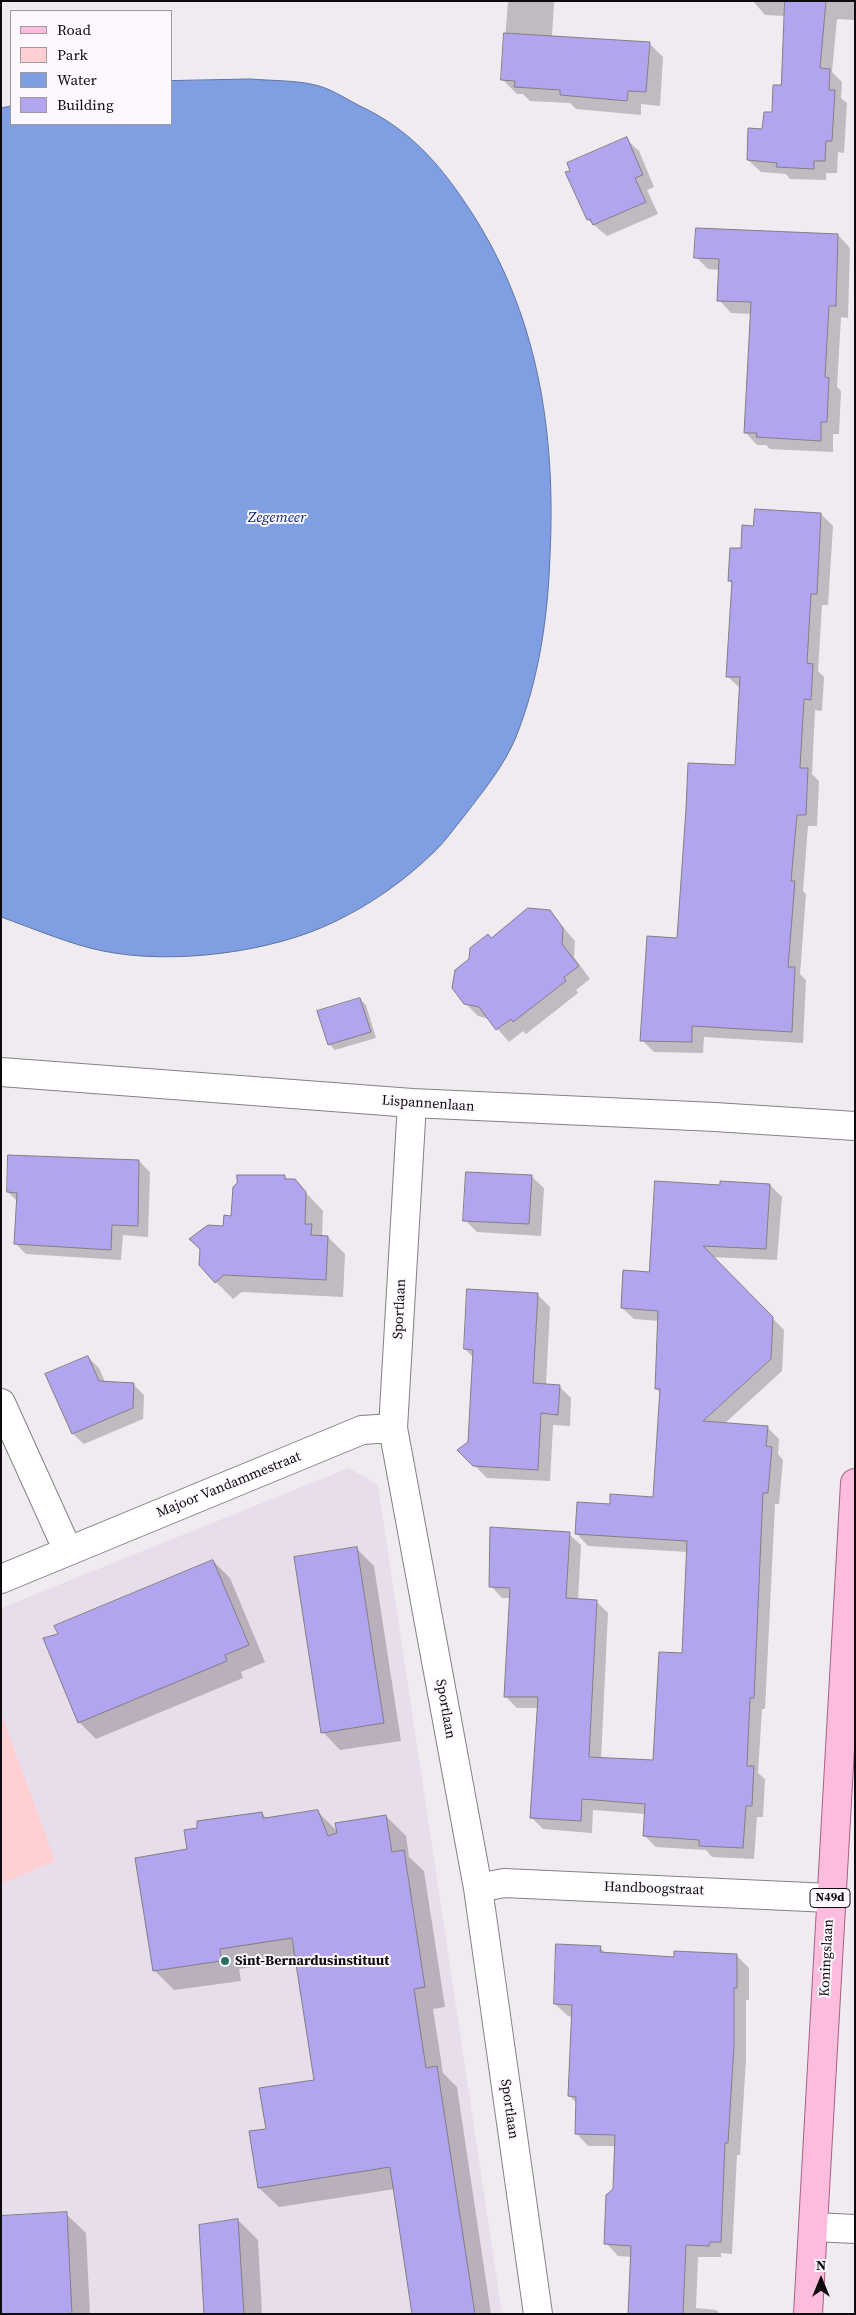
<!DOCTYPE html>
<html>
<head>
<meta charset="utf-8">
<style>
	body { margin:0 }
	#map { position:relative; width:856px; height:2315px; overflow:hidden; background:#f0eaf1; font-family:"Source Serif 4",serif }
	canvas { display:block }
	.frame { position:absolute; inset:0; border:2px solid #0d0b0d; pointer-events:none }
	.legend { position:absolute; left:10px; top:10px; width:162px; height:115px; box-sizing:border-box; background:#fdf8ff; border:1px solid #9d999e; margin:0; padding:6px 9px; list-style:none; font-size:15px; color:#0d0b0d }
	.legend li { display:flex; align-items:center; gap:10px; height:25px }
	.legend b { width:25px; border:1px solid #9d999e }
	.north { position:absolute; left:796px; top:2255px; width:50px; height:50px; -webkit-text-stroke:4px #fdf8ff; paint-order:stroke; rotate:0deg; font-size:14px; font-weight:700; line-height:20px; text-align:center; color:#0d0b0d }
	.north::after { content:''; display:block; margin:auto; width:18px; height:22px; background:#0d0b0d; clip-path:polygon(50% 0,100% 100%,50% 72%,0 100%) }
</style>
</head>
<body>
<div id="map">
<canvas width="856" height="2315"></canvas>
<div class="frame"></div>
<ul class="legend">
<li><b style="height:6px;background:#fbbcdd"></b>Road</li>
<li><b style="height:14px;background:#ffcfd1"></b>Park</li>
<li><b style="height:14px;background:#7f9fe2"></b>Water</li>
<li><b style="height:14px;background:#b2a4ee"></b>Building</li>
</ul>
<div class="north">N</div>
</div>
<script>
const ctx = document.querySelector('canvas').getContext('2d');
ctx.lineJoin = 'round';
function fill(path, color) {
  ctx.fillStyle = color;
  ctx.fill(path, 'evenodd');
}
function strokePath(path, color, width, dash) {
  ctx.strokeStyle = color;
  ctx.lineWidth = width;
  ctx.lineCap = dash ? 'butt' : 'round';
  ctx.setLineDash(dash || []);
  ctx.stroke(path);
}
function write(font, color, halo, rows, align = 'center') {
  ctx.font = font + ' "Source Serif 4",serif';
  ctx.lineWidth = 4;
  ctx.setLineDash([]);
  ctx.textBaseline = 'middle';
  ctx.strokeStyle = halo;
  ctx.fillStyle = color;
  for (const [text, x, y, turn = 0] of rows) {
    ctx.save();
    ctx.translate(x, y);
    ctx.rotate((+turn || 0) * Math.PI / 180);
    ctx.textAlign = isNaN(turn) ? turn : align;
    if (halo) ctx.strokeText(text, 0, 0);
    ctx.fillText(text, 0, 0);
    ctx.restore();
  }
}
const built = new Path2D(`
	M349,1468L378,1485L502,2314H1V1608Z`);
const green = new Path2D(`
	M1,1713L55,1861L1,1884Z`);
const water = new Path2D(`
	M251,79C272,81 295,80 315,85C330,88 346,99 360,106C409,129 439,163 468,207C538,312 556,432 550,555C548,617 539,679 516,737C504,766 484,790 465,815C455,827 445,842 433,853C404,881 370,905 334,922C271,953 171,965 103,951C72,945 32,928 1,917V108L11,106V124H171V81Z`);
const shadow = new Path2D(`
	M508,1H554L552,36L649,43L663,57L660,106L641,104V115L576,109L570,103L530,101L523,94H517L502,79Z
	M753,1H855V20L837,19L832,72L842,82L841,98L847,103L844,153L838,152L837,173H826V180L790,179L786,174L761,172L748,160L773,114L782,86L785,16L765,15Z
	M626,139L639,151L654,187L647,190L658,214L607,236L588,220Z
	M838,235L850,248L848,318L841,317L837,387L841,391L839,434H833V452L770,449L766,445H757L745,432L752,314L731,313L719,300L720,270L708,269L696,257Z
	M821,514L833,526L828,605H822L818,671L824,677L822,711L815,710L812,774L819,781L817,826H808L803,891L806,894L800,974L806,980L803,1043L704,1037L703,1053L654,1052L642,1040L736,766L740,688L727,676L733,584L729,581L754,527Z
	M549,911L575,941L574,957L590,979L576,990L578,993L526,1034L523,1031L509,1042L489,1019L478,1016L465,1003L470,960L491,939Z
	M360,999L366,1005L376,1038L335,1050L329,1044Z
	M139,1161L150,1172L148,1237L123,1235L121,1260L26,1254L16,1244L18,1202L8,1192Z
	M531,1176L544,1188L541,1236L477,1232L465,1220Z
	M285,1177L288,1180H294L323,1211L322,1237H328L345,1254L343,1297L242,1292L233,1299L216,1282L224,1227L232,1217Z
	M770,1185L782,1197L777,1260L712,1257L784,1330L782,1371L724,1424L767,1427L779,1439L778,1454L783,1460L779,1504H775L765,1709H762L758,1773L765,1779L763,1817H757L754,1859L712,1857L706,1850L656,1847L644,1835L646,1814L593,1810L592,1833L543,1829L532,1818L539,1708H517L506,1697L511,1598H502L491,1586L569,1534L581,1545L578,1600L597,1602L608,1613L601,1759L654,1761L683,1655L687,1552L588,1546L577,1534L611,1505L654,1498L661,1393L656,1389L659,1321L634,1319L622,1308L721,1187Z
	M537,1294L550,1307L546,1385L559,1386L571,1398L570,1426L553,1425L550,1481L487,1478L459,1450L469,1442L474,1358L465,1349Z
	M88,1357L99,1368L105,1382L133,1384L144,1395L143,1419L84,1444L73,1434L47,1375Z
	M357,1549L374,1566L401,1741L340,1750L323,1732Z
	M213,1561L230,1578L265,1662L241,1672L243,1678L96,1739L79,1722L60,1635Z
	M317,1811L338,1832L386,1816L406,1836L409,1857L424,1871L445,2007L433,2009L443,2073L457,2087L491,2314H413L395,2189L279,2207L259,2188L267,2130L315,2081L297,1960L239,1969L241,1981L174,1990L154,1970L189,1850L262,1813L267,1819Z
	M600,1947L606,1954L675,1958L736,1955L749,1968V2000H746V2059L740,2155H737L732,2254L721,2253V2257H698L696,2308L716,2310L720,2314H629L632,2257L618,2256L606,2243L614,2190L616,2146H588L576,2133L577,2104L569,2095L573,2017L568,2016L555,2004Z
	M66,2214L86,2233L90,2314H1Z
	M238,2220L258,2240L262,2314H205Z`);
const building = new Path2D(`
	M785,1H826L820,68L830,69L829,90H835L832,141H826L825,161H814V169L776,167L777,163L747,160L748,128L762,129L764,112H772L773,85H781Z
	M504,33L650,42L646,92L628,91L627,101L560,95V90L514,87L515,81L501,80Z
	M627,137L643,175L635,178L646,202L593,225L590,219L587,220L565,172L570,171L567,163Z
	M696,228L838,234L836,306H829L825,377L829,378L827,422H821V441L756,437L757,433H744L751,302L717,301L719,259L694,258Z
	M755,509L821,513L817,594H811L807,663L813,664L811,700L804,699L800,768H808L806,815H797L791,881H795L788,967H795L792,1032L692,1026V1042L640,1041L647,936L677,938L686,809L688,763L735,765L740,677H726L732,581H728L730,548H741L742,525L753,526Z
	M528,908L550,910L563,928L562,944L579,966L564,977L566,981L513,1022L511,1019L496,1030L479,1007L464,1004L452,988L455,970L469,959L470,948L488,934L491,938Z
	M360,998L371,1032L328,1045L317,1011Z
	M8,1155L139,1160L138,1226L112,1225L111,1250L14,1244L17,1193L7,1192Z
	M466,1172L532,1175L529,1224L463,1221Z
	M237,1175H285V1179H295L306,1192L305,1224H312L311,1235L328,1236L326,1280L224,1275L215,1283L199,1265L200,1249L189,1239L208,1225L223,1226L224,1215L231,1216L233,1187L237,1183Z
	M655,1181L720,1185V1181L770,1184L766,1249L703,1246L773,1317L771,1359L703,1421L768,1426L766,1446L772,1447L768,1493H763L754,1698H750L747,1766H754L752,1806H746L743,1848L699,1846V1840L643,1836L645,1804L582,1799L581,1821L530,1818L538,1697H504L510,1588L489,1587L490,1527L570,1532L566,1598L597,1600L589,1757L653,1760L659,1652L682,1653L687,1541L575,1534L577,1502L610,1504V1494L653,1497L660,1389H655L658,1311L621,1308L623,1270L649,1272Z
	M467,1289L538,1293L533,1383L560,1385L558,1415L541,1413L538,1470L473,1466L457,1450L468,1442L473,1350L464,1349Z
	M88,1356L99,1381L134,1383L133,1408L72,1434L45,1374Z
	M357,1547L384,1723L321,1733L294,1557Z
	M213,1560L249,1645L225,1655L227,1661L78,1723L43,1638L58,1634L54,1626Z
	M318,1810L328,1836L337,1833L335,1823L386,1815L392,1852L404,1850L425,1987L414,1989L426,2068L437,2066L475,2314H412L390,2167L258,2188L249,2131L266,2129L259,2088L314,2080L292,1938L220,1949L221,1961L153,1971L135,1858L187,1849L184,1830L197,1828V1821L262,1812L263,1818Z
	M556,1944L601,1946L600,1952L674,1957V1951L737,1954V1988H734V2046L728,2143H725L721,2242H710L709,2246L686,2245L683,2314H628L631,2246L604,2244L606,2195L613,2189L615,2135L575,2134L576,2097L568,2096L572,2005L554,2004Z
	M67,2212L72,2314H1V2216Z
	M238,2219L244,2314H204L199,2225Z`);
const minor = new Path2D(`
	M1,1072L412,1103L715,1117L855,1126
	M412,1103L393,1428L478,1888L538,2314
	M1,1403L68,1551
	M1,1579L362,1430L393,1428
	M478,1888L504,1883L830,1898
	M813,2227L855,2229`);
const major = new Path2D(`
	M808,2314L855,1483`);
const markers = [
	[225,1961,5,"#296f64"]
];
const shields = [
	[830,1898,40]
];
const shieldNames = [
	["N49d",830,1898]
];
const streetNames = [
	["Lispannenlaan",428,1104,4],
	["Sportlaan",400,1309,-87],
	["Majoor Vandammestraat",229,1485,-22],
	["Sportlaan",445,1709,80],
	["Handboogstraat",654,1889,2],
	["Koningslaan",827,1958,-87],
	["Sportlaan",509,2109,82]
];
const poiNames = [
	["Sint-Bernardusinstituut",235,1961]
];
const waterNames = [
	["Zegemeer",277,518]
];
fill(built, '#e8ddea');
fill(green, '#ffcfd1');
fill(water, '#7f9fe2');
strokePath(water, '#5d73a2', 1);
fill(shadow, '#0003');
fill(building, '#b2a4ee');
strokePath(building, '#807f86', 1);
strokePath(minor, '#858086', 30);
strokePath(major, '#a66186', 30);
strokePath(minor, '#fff', 28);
strokePath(major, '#fbbcdd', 28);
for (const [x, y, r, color] of markers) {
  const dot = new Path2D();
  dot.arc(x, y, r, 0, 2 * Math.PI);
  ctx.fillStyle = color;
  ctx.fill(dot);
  strokePath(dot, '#fdf8ff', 2);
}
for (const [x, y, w] of shields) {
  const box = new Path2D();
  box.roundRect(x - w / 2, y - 9.5, w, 19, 4);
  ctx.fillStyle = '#fdf8ff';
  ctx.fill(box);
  strokePath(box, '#0d0b0d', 1);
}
write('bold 12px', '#0d0b0d', null, shieldNames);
write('14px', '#0d0b0d', '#fdf8ff', streetNames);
write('bold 14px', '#0d0b0d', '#fdf8ff', poiNames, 'left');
write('italic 15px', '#061f6c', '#fdf8ff', waterNames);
</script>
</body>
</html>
